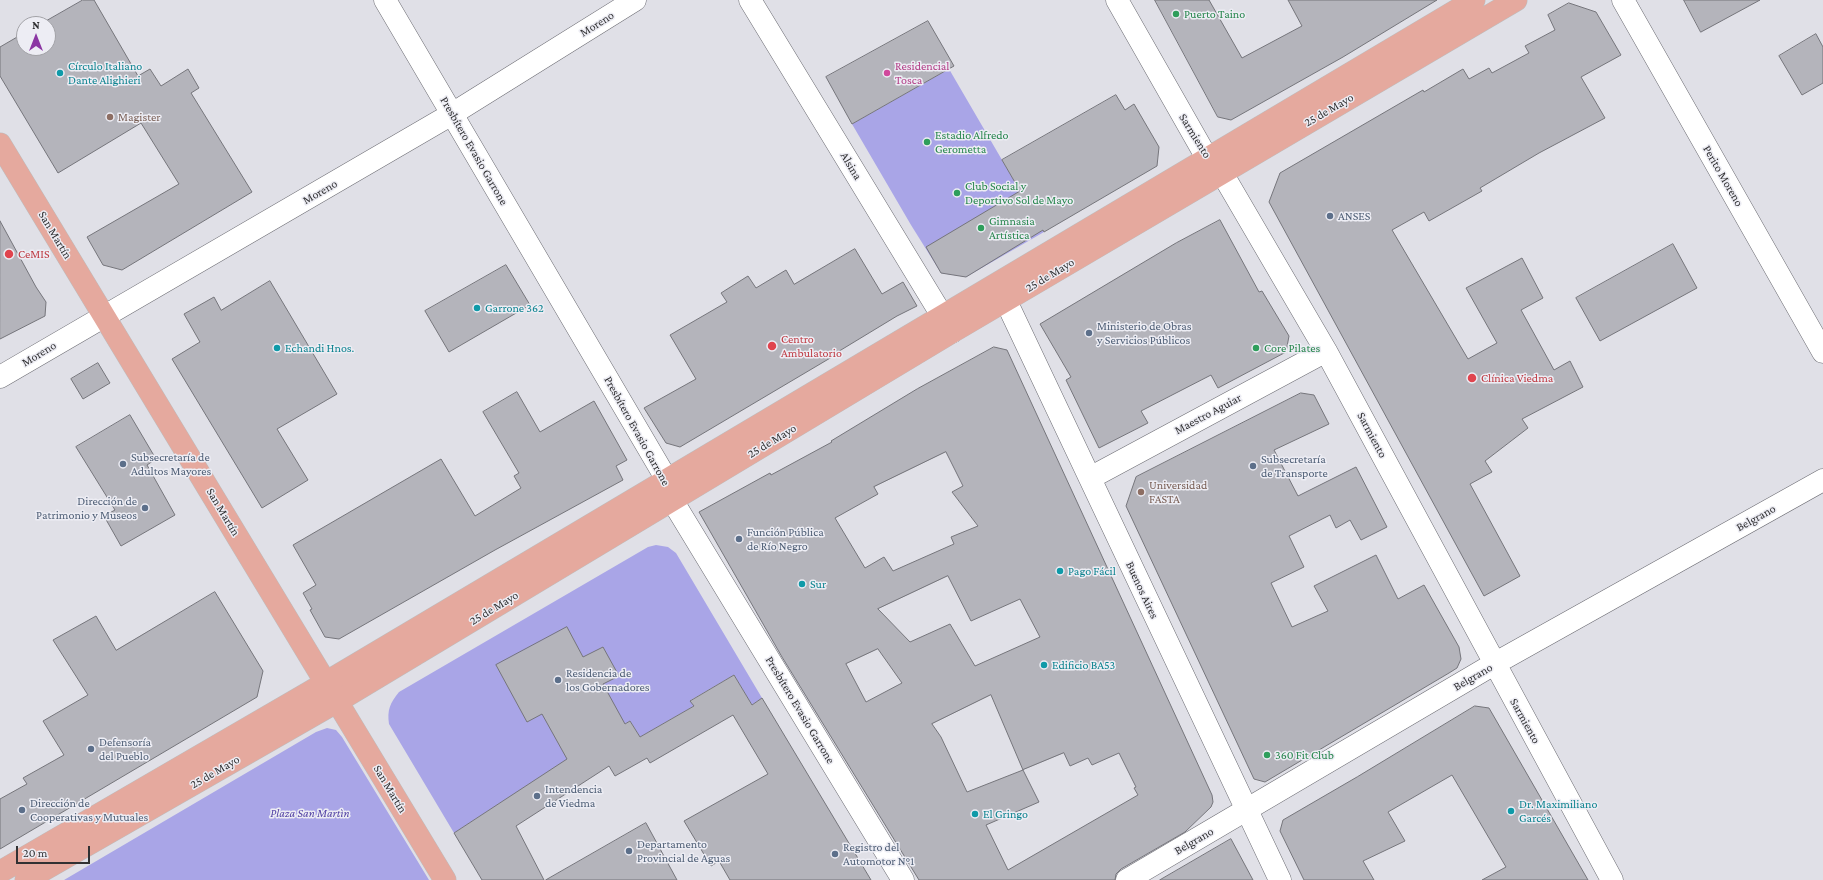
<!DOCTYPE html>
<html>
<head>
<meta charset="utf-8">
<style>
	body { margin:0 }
	#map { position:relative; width:1823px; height:880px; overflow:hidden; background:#e0e0e7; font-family:"Crimson Pro",serif }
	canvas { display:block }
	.north { position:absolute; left:16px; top:16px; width:40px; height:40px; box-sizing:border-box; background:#ededf4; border:1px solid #a2a2a7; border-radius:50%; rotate:0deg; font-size:11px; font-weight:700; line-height:16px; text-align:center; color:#313133 }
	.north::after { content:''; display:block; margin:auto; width:14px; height:18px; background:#8b36a3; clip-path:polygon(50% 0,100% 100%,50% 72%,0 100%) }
	.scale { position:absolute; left:16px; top:846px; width:74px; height:18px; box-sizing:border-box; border:2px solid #313133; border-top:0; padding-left:5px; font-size:12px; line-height:14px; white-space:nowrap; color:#313133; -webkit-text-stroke:3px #ededf4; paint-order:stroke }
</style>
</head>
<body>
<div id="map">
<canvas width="1823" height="880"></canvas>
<div class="north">N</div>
<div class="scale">20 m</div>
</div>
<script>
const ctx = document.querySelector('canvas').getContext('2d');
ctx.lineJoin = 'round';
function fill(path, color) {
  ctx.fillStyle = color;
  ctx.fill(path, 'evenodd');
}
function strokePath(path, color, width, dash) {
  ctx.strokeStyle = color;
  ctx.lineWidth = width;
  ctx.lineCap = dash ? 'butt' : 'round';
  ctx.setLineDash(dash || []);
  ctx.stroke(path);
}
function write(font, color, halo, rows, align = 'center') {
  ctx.font = font + ' "Crimson Pro",serif';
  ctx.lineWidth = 3;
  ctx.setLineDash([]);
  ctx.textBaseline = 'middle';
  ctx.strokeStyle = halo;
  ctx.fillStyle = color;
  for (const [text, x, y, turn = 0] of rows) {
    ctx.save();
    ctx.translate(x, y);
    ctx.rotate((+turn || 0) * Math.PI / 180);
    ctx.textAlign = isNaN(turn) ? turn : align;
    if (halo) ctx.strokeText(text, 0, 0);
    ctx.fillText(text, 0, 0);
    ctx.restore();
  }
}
const green = new Path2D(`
	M949,69L1044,232L966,277L941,273L911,225L852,124Z
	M656,545L668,547L676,553L762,698L752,705L734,675L691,700L694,706L640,737L630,721L610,732L454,833L389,724C387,710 390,703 399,692L648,547Z
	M327,728L336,730L342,737L429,880H64L316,732Z`);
const building = new Path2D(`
	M83,0H94L138,76L150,69L161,86L188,69L199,88L191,93L252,192L122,270L103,265L87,237L179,184L141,123L58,173L0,76V47L24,33V48H48V24H41Z
	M1155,0H1209L1242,58L1302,26L1288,0H1437L1343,57L1231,120L1218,117Z
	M1684,0H1760L1701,32Z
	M1569,3L1596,12L1621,55L1581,77L1605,118L1539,153L1480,188L1482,191L1429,221L1424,212L1392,230L1468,359L1497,343L1466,288L1522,258L1543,298L1521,310L1554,370L1570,361L1583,387L1522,419L1528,428L1485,461L1492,472L1470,484L1520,576L1484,596L1269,202L1280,173L1423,90L1424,92L1463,69L1469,79L1489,68L1492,73L1529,53L1525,46L1555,30L1548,15Z
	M928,21L954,66L852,124L826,77Z
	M1816,34L1823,47V83L1802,95L1779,56Z
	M1116,95L1125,110L1134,104L1159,147L1157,166L1044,232L1043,230L966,277L941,273L926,247L1020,191L1002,160Z
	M1220,220L1259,292L1262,291L1289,336L1286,352L1218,388L1211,375L1141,411L1148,423L1099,448L1066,380L1071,377L1040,324L1176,243Z
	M0,221L36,287L46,302L45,316L0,339Z
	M1673,244L1697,288L1600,341L1576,298Z
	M855,249L882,294L903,282L917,306L897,316L836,353L837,354L680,447L666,443L644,408L696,379L670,335L727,302L721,293L748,276L756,288L786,270L794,284Z
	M506,265L530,305L449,352L425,311Z
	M270,281L337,394L277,429L308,480L262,508L172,359L200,342L184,314L214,297L221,310Z
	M994,347L1007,350L1212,795L1213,802L1211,807L1185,832L1121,869L1116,874L1115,880H919L782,657L699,512L770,473L771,475L832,442L831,441L917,389ZM946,452L963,486L952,492L978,526L951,537L954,544L893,571L884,557L865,568L835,518L878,494L874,487ZM948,576L971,621L1020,599L1040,637L975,666L950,624L910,642L878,609ZM878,649L902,683L866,702L846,664ZM991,695L1023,770L967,792L941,737L932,724ZM1064,753L1070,766L1088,758L1092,765L1119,753L1136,787L1134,788L1138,795L1008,870L986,825L1039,802L1023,770Z
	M98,363L110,383L83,399L71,379Z
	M517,392L540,432L594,401L627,460L616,466L623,480L495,550L339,639L325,637L310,610L312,609L303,593L316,585L293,545L441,459L475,516L521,488L514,476L519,473L483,412Z
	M1301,393L1314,395L1329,424L1274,450L1298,496L1356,467L1387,527L1361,540L1350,520L1336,528L1330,515L1289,536L1304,567L1271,583L1292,627L1328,611L1314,586L1376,555L1398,599L1424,585L1459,647L1461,659L1457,668L1449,673L1265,782L1254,779L1126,506L1136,477Z
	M130,415L156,459L147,465L175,515L121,546L104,516L115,510L76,447Z
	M215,592L263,671L257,697L0,849V799L27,784L23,778L64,755L43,721L88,695L53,640L96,616L116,650Z
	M567,627L583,657L603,647L619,676L603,684L625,724L630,721L640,737L694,706L690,701L734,675L752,705L762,698L871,880H730L719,861L711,866L684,821L768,774L733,715L650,763L647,758L615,776L609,766L516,826L544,880H482L454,833L567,759L542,714L527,722L496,665Z
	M1475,706L1489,708L1588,880H1482L1506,867L1452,775L1388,812L1405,841L1363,861L1374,880H1304L1280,831L1283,820L1357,777Z
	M646,823L677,880H546Z
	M1231,839L1253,880H1160Z`);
const minor = new Path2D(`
	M385,0L667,480L672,500L903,880
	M750,0L952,332
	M1117,0L1207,158L1222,173L1326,351L1612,880
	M1623,0L1823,352
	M1006,301L1280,880
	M0,377L452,114L635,0
	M1090,478L1326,351
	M1127,880L1494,664L1823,480`);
const major = new Path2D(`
	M0,144L445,880
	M0,872L310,692L1474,0
	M26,880L338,701L952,332L1516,0`);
const markers = [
	[1176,14,4,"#2e9e5b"],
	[60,73,4,"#0f9aa8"],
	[887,73,4,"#d1479c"],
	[110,117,4,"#8d6e63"],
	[927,142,4,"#2e9e5b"],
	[957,193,4,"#2e9e5b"],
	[1330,216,4,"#5c6f8a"],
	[981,228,4,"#2e9e5b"],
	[9,254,5,"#e0444e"],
	[477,308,4,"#0f9aa8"],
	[1089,333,4,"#5c6f8a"],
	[772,346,5,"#e0444e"],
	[277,348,4,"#0f9aa8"],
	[1256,348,4,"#2e9e5b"],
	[1472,378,5,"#e0444e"],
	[123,464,4,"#5c6f8a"],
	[1253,466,4,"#5c6f8a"],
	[1141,492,4,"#8d6e63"],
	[145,508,4,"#5c6f8a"],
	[739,539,4,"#5c6f8a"],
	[1060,571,4,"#0f9aa8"],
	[802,584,4,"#0f9aa8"],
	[1044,665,4,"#0f9aa8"],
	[558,680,4,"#5c6f8a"],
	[91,749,4,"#5c6f8a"],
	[1267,755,4,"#2e9e5b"],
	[537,796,4,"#5c6f8a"],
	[22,810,4,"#5c6f8a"],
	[1511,811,4,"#0f9aa8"],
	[975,814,4,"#0f9aa8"],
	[629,851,4,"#5c6f8a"],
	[835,854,4,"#5c6f8a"]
];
const leisureNames = [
	["Puerto Taino",1184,14],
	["Estadio Alfredo",935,135],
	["Gerometta",935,149],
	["Club Social y",965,186],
	["Deportivo Sol de Mayo",965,200],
	["Gimnasia",989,221],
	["Artística",989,235],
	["Core Pilates",1264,348],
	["360 Fit Club",1275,755]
];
const streetNames = [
	["Moreno",597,24,-32],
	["25 de Mayo",1329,110,-30],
	["Sarmiento",1195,136,58],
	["Presbítero Evasio Garrone",474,151,60],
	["Alsina",851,166,59],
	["Perito Moreno",1723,176,60],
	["Moreno",320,192,-30],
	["San Martín",55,235,59],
	["25 de Mayo",1050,275,-31],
	["Moreno",39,354,-31],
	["Maestro Aguiar",1208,414,-28],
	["Presbítero Evasio Garrone",637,431,61],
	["Sarmiento",1372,435,62],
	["25 de Mayo",772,441,-31],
	["San Martín",223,512,59],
	["Belgrano",1756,518,-29],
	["Buenos Aires",1142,590,65],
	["25 de Mayo",494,608,-31],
	["Belgrano",1473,677,-30],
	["Presbítero Evasio Garrone",800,710,59],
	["Sarmiento",1525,721,61],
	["25 de Mayo",215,772,-30],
	["San Martín",390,789,59],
	["Belgrano",1194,841,-30]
];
const cultureNames = [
	["Círculo Italiano",68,66],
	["Dante Alighieri",68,80],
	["Garrone 362",485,308],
	["Echandi Hnos.",285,348],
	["Pago Fácil",1068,571],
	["Sur",810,584],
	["Edificio BA53",1052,665],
	["Dr. Maximiliano",1519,804],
	["Garcés",1519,818],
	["El Gringo",983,814]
];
const hotelNames = [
	["Residencial",895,66],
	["Tosca",895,80]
];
const educationNames = [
	["Magister",118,117],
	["Universidad",1149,485],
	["FASTA",1149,499]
];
const serviceNames = [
	["ANSES",1338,216],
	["Ministerio de Obras",1097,326],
	["y Servicios Públicos",1097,340],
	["Subsecretaría de",131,457],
	["Adultos Mayores",131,471],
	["Subsecretaría",1261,459],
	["de Transporte",1261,473],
	["Dirección de",137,501,"right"],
	["Patrimonio y Museos",137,515,"right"],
	["Función Pública",747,532],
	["de Río Negro",747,546],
	["Residencia de",566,673],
	["los Gobernadores",566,687],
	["Defensoría",99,742],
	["del Pueblo",99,756],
	["Intendencia",545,789],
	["de Viedma",545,803],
	["Dirección de",30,803],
	["Cooperativas y Mutuales",30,817],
	["Departamento",637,844],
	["Provincial de Aguas",637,858],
	["Registro del",843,847],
	["Automotor N°1",843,861]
];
const healthNames = [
	["CeMIS",18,254],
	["Centro",781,339],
	["Ambulatorio",781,353],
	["Clínica Viedma",1481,378]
];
const parkNames = [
	["Plaza San Martìn",310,813]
];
fill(green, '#a9a5e7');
fill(building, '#b4b4bb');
strokePath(building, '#75757b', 1);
strokePath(minor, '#6c6c73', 23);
strokePath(major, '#bdbdbe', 23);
strokePath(minor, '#fff', 22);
strokePath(major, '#e5a99e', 22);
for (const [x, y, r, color] of markers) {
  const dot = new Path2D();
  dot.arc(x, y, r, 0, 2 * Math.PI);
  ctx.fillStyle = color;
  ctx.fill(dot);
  strokePath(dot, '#ededf4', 1.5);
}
write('12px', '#27864d', '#ededf4', leisureNames, 'left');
write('12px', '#313133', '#ededf4', streetNames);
write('12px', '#0d838f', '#ededf4', cultureNames, 'left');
write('12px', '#b23c85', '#ededf4', hotelNames, 'left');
write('12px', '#785e54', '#ededf4', educationNames, 'left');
write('12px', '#4e5e75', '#ededf4', serviceNames, 'left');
write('12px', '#be3a42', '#ededf4', healthNames, 'left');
write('italic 12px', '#5343a5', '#ededf4', parkNames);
</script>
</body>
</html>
